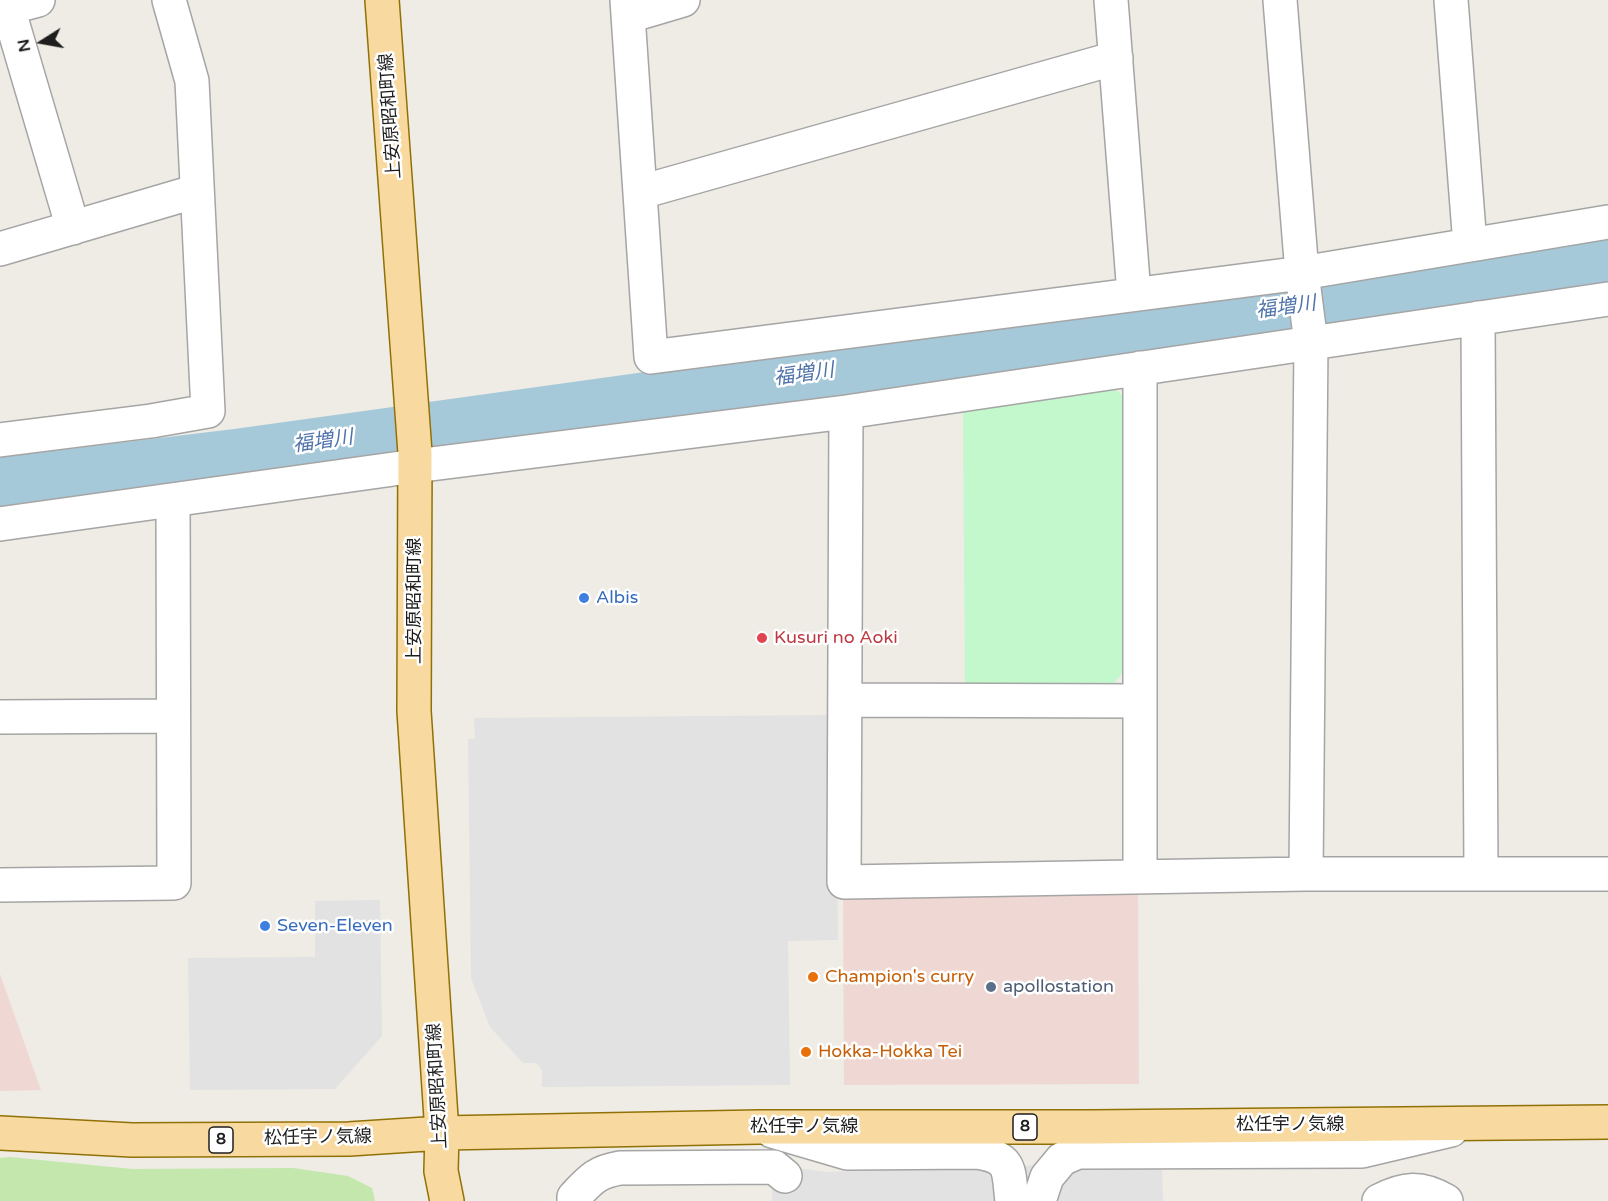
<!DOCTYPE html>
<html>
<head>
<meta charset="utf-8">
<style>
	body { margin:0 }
	#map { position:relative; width:1608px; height:1201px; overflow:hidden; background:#eeece4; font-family:"Varela Round",sans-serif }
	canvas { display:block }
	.north { position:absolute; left:12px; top:12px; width:60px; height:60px; -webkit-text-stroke:4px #fff; paint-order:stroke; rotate:259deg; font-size:16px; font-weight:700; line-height:24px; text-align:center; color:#1e1e1e }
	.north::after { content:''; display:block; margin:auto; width:21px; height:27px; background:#1e1e1e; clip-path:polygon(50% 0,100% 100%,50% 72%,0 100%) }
</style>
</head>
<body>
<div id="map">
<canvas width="1608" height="1201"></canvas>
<div class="north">N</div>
</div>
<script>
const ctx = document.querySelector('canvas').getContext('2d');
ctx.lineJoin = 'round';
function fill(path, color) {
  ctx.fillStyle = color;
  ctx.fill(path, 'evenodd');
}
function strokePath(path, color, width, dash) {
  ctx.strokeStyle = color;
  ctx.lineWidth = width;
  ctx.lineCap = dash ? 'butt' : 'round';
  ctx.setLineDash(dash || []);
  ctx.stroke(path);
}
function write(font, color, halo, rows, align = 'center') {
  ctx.font = font + ' "Varela Round","Noto Sans JP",sans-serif';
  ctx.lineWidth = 5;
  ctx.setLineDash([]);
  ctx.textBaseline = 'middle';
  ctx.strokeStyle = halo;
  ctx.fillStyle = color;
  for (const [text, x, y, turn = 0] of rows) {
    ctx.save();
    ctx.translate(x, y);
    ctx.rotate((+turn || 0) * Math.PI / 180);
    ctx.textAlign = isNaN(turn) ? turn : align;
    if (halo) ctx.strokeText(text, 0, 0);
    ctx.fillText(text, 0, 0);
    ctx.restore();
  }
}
const commercial = new Path2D(`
	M1138,890L1139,1084L844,1085L843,891Z
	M0,974L41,1090L0,1091Z`);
const grass = new Path2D(`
	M10,1157L132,1169L293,1168L348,1176L372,1188L375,1201H0V1158Z`);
const park = new Path2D(`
	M1110,384L1126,399L1124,671L1111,687L965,689L963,412Z`);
const parking = new Path2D(`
	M835,715L838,940L788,941L790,1085L542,1087V1070L536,1063H523L490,1027L471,978L468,739H475L474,718Z
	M380,900L382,1036L335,1089L190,1090L188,958L315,957V901Z
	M1162,1161L1163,1201H772V1165L827,1172Z`);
const river = new Path2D(`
	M0,483L239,454L1608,264`);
const minor = new Path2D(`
	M627,0L651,357L1302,273L1280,0
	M1111,0L1134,294
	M1451,0L1470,245
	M8,8L73,228
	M0,10L38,0
	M629,16L683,0
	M641,192L1116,58
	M1608,222L1302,273L1311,343L1306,874L844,882L846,412L1608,299
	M0,249L197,191
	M1478,318L1481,874
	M0,440L151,421L208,411L192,81L169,0
	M0,524L415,466L846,412
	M846,700L1140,701
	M0,717L173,716
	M1306,874H1608
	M1140,876V368
	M0,885L174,883L173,500
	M772,1131L847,1153L977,1152C1013,1158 1008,1170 1012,1201
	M574,1201V1197C590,1180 596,1172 620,1168L774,1167L785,1176
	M1039,1201L1047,1177L1062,1159L1078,1152L1362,1151L1451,1130
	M1379,1201C1404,1188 1421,1186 1446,1201`);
const major = new Path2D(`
	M382,0L415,453L414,711L442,1133L441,1171L447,1201
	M0,1133L132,1140L349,1139L442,1133L759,1127H1093L1608,1122`);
const markers = [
	[584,598,6,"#3f7fe0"],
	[762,638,6,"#e0444e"],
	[265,926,6,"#3f7fe0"],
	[813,977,6,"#e8710a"],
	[991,987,6,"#5c6f8a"],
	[806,1052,6,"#e8710a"]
];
const shields = [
	[1025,1127,24],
	[221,1140,24]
];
const shieldNames = [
	["8",1025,1127],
	["8",221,1140]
];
const streetNames = [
	["上安原昭和町線",391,116,-94],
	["上安原昭和町線",415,601,-90],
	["上安原昭和町線",438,1086,-93],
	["松任宇ノ気線",1290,1125],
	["松任宇ノ気線",804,1127],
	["松任宇ノ気線",318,1138,-1]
];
const shopNames = [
	["Albis",596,598],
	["Seven-Eleven",277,926]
];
const healthNames = [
	["Kusuri no Aoki",774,638]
];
const foodNames = [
	["Champion's curry",825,977],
	["Hokka-Hokka Tei",818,1052]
];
const serviceNames = [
	["apollostation",1003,987]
];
const waterNames = [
	["福増川",1286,308,-8],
	["福増川",804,375,-8],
	["福増川",323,442,-8]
];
fill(commercial, '#efd8d4');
fill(grass, '#c3e7ac');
fill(park, '#c3f7cc');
fill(parking, '#e2e2e2');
strokePath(river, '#a6c9da', 51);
strokePath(minor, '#a5a5a5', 36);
strokePath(major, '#917106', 36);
strokePath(minor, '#fff', 33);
strokePath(major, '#f8daa0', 33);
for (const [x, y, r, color] of markers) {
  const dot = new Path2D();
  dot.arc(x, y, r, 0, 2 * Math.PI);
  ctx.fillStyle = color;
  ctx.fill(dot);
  strokePath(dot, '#fff', 2);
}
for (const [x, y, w] of shields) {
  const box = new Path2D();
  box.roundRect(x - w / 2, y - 13, w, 26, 4.5);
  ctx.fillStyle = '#fff';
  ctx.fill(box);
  strokePath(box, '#1e1e1e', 1.5);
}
write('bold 16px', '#1e1e1e', null, shieldNames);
write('18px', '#1e1e1e', '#fff', streetNames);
write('18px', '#366cbe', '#fff', shopNames, 'left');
write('18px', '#be3a42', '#fff', healthNames, 'left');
write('18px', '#c56008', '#fff', foodNames, 'left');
write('18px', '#4e5e75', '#fff', serviceNames, 'left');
write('italic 20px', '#4e73a9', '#fff', waterNames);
</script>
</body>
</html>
